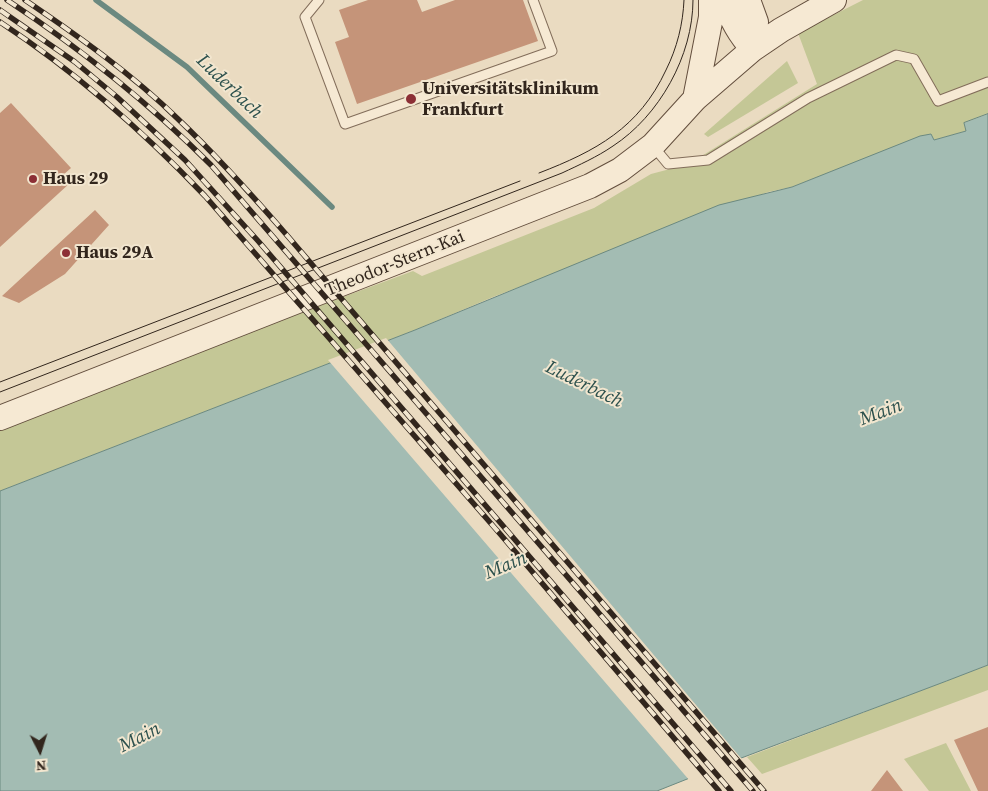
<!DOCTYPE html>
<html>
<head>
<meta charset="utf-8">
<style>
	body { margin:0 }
	#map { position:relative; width:988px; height:791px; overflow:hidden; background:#eadbc1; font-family:"Source Serif 4",serif }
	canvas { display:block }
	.north { position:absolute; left:15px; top:726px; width:50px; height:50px; -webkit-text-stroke:4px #f2e6cf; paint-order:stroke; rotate:175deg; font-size:14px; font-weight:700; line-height:20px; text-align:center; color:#32261d }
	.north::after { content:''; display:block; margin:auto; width:18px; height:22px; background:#32261d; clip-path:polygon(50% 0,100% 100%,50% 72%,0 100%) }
</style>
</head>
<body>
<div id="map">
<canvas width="988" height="791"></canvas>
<div class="north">N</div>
</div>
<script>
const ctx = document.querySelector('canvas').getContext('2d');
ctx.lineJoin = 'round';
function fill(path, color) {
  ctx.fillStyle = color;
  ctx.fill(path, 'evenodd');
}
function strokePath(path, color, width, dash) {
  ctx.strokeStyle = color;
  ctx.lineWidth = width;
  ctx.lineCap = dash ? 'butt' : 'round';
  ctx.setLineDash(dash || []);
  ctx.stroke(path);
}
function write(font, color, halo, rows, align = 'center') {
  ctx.font = font + ' "Source Serif 4",serif';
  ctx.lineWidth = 4;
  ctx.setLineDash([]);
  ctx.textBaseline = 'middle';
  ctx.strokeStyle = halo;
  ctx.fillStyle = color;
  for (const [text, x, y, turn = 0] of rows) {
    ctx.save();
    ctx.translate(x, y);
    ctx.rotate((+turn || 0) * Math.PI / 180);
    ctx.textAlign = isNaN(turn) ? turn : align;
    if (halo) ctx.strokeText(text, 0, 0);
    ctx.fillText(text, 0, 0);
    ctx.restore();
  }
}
const green = new Path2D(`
	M863,0H988V114L964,123L966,131L934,140L931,134L792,187L768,192L493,297L415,330L0,491V431L284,319L413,271L422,276L594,208L651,174L689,164L817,84L798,33Z
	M787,61L798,83L708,137L704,134Z
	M988,665V690L762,774L747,757Z
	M946,743L971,791H929L904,759Z`);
const water = new Path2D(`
	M988,114V665C878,708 766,747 657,791H0V491L415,330L719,205L792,187L920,136L931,134L934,140L966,131L964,123Z`);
const pier = new Path2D(`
	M386,338L740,757L742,759L690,781L328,360Z`);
const stream = new Path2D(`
	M96,0L187,67L332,207`);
const building = new Path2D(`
	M368,0H417L422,12L455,0H523L538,41L357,104L335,42L349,37L339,10Z
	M11,103L71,168L63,175L70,183L0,247V113Z
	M95,210L109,225L65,274L19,303L2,296Z
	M988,727V791H978L954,740Z
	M887,770L903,791H871Z`);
const service = new Path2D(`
	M319,0L305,17L345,124L552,51L533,0
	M653,146L668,164L708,160L808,98L896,55L914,59L938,101L988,82`);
const secondary = new Path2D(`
	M725,0C731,20 739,34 753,49
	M748,0L756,22L753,49
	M695,99L711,17V0
	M0,418L590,186L620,170L653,145L695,99L753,49L781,30L834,0`);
const tram = new Path2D(`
	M539,173C596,151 639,128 666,70C677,48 683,24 684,0
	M0,382L520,181
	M0,392L562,173C579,165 597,157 613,146C659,116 693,56 693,0`);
const rail = new Path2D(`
	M7,0C81,49 148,102 211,165L753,791
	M25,0C78,36 132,74 178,119C216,155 251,194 285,233L764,791
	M0,10L75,62L117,97L185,160L259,242L731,791
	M0,22C76,72 142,130 205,196L501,535L719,791`);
const markers = [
	[411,99,6,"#8c2f35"],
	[33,179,5,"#8c2f35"],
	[66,253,5,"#8c2f35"]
];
const poiNames = [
	["Universitätsklinikum",422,89],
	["Frankfurt",422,110],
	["Haus 29",43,179],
	["Haus 29A",76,253]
];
const streetNames = [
	["Theodor-Stern-Kai",395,264,-22]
];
const waterNames = [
	["Luderbach",229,87,44],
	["Luderbach",584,385,26],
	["Main",881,413,-21],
	["Main",506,566,-23],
	["Main",140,738,-27]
];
fill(green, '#c4c796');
fill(water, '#a3bcb3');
strokePath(water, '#6b8980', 1);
fill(pier, '#eadbc1');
strokePath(stream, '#6b8980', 5.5);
fill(building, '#c59479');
strokePath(service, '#826d5a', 11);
strokePath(secondary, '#634e3d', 26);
strokePath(service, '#f6e9d3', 9);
strokePath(secondary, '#f6e9d3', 24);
strokePath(tram, '#32261d', 1);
strokePath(rail, '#32261d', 5.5);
strokePath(rail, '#f2e6cf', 4, [11]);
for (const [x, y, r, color] of markers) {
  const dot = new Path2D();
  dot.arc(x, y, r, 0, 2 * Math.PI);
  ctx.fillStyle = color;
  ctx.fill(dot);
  strokePath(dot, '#f2e6cf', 2);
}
write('bold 18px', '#32261d', '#f2e6cf', poiNames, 'left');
write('18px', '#32261d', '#f2e6cf', streetNames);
write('italic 19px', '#2d514d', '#f2e6cf', waterNames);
</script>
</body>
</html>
